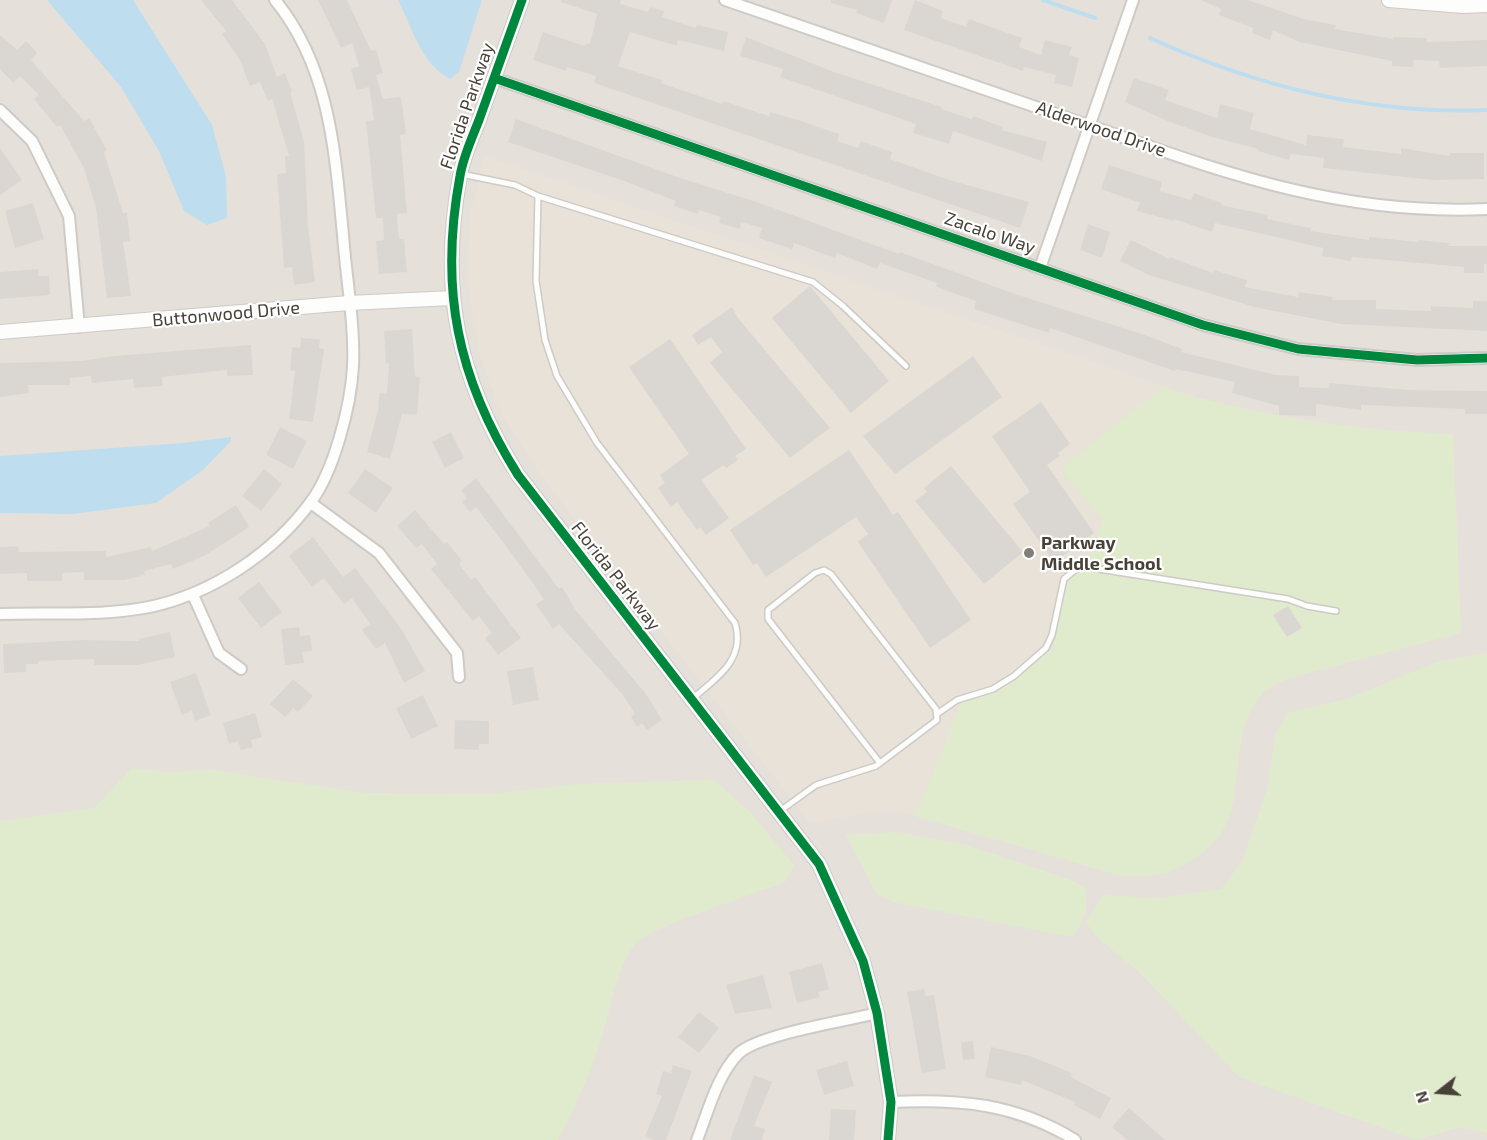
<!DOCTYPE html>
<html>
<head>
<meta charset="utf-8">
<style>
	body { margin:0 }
	#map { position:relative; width:1487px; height:1140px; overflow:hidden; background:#f1efec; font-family:"Exo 2",sans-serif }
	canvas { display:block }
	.north { position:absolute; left:1409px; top:1062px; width:60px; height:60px; -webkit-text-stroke:4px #fff; paint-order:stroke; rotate:253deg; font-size:16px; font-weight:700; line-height:24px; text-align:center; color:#484138 }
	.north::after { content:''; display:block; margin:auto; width:21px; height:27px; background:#484138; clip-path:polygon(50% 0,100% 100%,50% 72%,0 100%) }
</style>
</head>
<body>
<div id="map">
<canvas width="1487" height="1140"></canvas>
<div class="north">N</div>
</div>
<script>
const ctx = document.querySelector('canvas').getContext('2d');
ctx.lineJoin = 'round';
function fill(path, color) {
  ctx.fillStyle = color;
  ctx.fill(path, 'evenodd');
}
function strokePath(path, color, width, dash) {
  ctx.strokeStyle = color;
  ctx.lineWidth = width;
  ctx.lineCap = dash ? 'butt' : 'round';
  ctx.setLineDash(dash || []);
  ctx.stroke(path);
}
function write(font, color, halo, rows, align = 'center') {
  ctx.font = font + ' "Exo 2",sans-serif';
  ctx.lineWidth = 4.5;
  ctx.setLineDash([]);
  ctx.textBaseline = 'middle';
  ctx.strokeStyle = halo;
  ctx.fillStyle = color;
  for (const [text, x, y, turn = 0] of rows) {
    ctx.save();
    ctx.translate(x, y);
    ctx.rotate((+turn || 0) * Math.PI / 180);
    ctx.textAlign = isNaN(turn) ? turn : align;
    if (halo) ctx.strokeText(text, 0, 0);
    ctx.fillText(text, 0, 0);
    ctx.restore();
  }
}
const residential = new Path2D(`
	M0,0H1487V1140H0Z`);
const education = new Path2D(`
	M484,156L1205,400L1321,424L1392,431L1453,434L1461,633L1289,678L1264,692L1252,706L1245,723L1227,821L1206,849L1187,864L1166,873L1142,877L1118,875L889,808L810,824L539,473L503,417L479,354L468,288L469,221Z`);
const green = new Path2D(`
	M1162,387C1258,417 1354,430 1453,434L1461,633L1289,678C1224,701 1248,772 1227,822C1220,839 1204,853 1189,862C1168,876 1143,879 1118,875L915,816L961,703C996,694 1006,688 1033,664C1039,660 1047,655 1051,649C1065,627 1053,580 1083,571L1103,521L1060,469Z
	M1487,653V1133L1461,1127L1416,1140L1239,1077L1138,971L1098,938L1086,922L1103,895L1159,898L1221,889L1242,862L1268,786L1275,736L1287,713L1347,699L1437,662Z
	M132,768L169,772L212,770L364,793L493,794L577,784L714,780L750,812L794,865L785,882C758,893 648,927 634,945C618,966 609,1013 601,1039C590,1074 575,1107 558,1140H0V821L94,808Z
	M897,832L966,845L1073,881L1085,888C1090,906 1084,922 1072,937L893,902L876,893L846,835Z`);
const water = new Path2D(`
	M47,0H133L212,125L226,176L227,218L207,225L184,211L159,151L121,87Z
	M398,0H482L459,72L450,79C421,64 412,27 398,0Z
	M231,437V441L203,470L156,503L73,514L0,513V456L183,443Z`);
const stream = new Path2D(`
	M1043,0L1095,18
	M1150,38C1255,86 1371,115 1487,110`);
const building = new Path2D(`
	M201,0H232L265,44L277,77L285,73L292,91L290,92L304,141L308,225L315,282L294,285L292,267L284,268L277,174L286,173L285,156H289L272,99L268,101L260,82L250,86L240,60L222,34L226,31Z
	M318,0H347L371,51L376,50L383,73L376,75L383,99L401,97L406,134L400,135L407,213L397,214L399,239H404L407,272L379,274L376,241L384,240L383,218H376L366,121L374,120L369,87L357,90L351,69L359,66L352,43L341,48Z
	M561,0H621L620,4L648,12L650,7L664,11L662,17L696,28L697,25L728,32L724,51L678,40L677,46L630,32L618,66L662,80L661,83L722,104L723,101L769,116L770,112L798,120L839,134L837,141L858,148L861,141L892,152L890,159L949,180L1029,202L1020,228L594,83L596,76L567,67L566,71L533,60L543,32L585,46L586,43L590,44L597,14L561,2Z
	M831,0H892L884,23L856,13L857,10L831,3Z
	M915,0L943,11L941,18L966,27L969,19L1022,38L1019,47L1041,55L1045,40L1072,47L1069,55L1079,58L1072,87L1054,83L1056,75L1024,67L1023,71L904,30Z
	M1201,0H1248L1304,19L1336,25L1335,29L1393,39V37L1427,38V42L1487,40V66L1440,68L1439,61L1414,60L1413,67L1392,66V61L1299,42L1273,30L1270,40L1252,33L1253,28L1219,15L1221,9Z
	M0,35L17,50L26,41L37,53L31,60L84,121L89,118L107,150L104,152L123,213L127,212L130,241L123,242L131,296L107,298L96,208L84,168L60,125L57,127L34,99L39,95L20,76L13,83L0,69Z
	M746,37L834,72L942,107L941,109L972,119L973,116L1003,127L1002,130L1047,142L1042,161L953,131L949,144L913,133L916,124L780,77L783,69L740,56Z
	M1134,78L1169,90L1165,100L1217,118L1220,104L1254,113L1250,129L1306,145L1307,135L1344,139L1343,147L1401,154V148L1449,156L1450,153H1484V179L1432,180L1323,168L1324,158L1291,154L1289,160L1258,151V149L1212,137L1170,122L1125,102Z
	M516,119L683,179L757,202L899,254L900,252L1015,294L1142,334L1182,349L1181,352L1276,375L1299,376V387L1328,388L1329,383L1408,390L1487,391V414H1465V409L1361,405V410L1316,404V416L1279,415V406L1232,393L1235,382L1176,369L1175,371L1050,328L1049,333L974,309L976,301L936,287L937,283L880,263L877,269L837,253L835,258L794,243L792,249L759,238L762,228L741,222L740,229L719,223L721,217L699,210L698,214L674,206L676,201L624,181L508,142Z
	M0,148L22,180L0,195Z
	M1109,165L1162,182L1160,191L1191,200L1194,193L1222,203L1221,205L1268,215L1267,219L1311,228V231L1369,240V237L1418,242L1419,240L1449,243L1448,246H1487V264H1484V273H1464V267L1352,257L1351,261L1322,256L1323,248L1215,223L1212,232L1174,219V221L1137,211L1140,203L1101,189Z
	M33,203L44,239L15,248L5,211Z
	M1088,224L1110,232L1102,258L1080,250Z
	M1131,240L1169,259L1170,257L1213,273L1214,270L1247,280L1245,287L1298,297L1299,292L1333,297L1332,300H1376V309L1431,311V306L1473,308V301H1487V331L1341,324L1254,307L1149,275L1120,261Z
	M38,269V276H49L50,295L0,299V272Z
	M810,286L889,381L851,413L772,318Z
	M732,307L738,318L830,428L790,458L710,363L722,352L711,337L698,345L692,335Z
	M412,329L415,376L420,377L417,415L402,414L390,459L367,452L378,411L379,393L387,394L389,363L386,364L384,331Z
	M301,338L320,339L319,348L324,349L313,422L289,419L295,371L290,370L292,347L300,348Z
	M670,339L746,449L735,456L738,460L726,468L724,465L701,480L729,518L706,535L700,527L697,530L677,502L671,507L658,488L665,483L660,475L689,454L629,367Z
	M251,345L253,375L227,376V370L162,377L163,386L134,388L133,379L92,383L91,376L70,378V385H28L29,393L0,397V363L81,361L114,356Z
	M973,356L1002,397L895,474L863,436Z
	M1041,402L1070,444L1058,453L1060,456L1047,465L1094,533L1054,562L1013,504L1030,492L992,436Z
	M280,427L307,441L293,469L266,455Z
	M451,432L464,458L445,468L432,442Z
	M849,450L893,515L898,512L971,620L930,648L858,542L868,534L856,517L766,577L757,563L753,565L730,530Z
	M951,466L1023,552L984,584L915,501L927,492L924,488Z
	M264,469L282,484L261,511L242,496Z
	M365,469L393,488L376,513L348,493Z
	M476,478L559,589L562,587L577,612L646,694L662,720L647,730L642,723L637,727L631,717L635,714L623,695L559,624L553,629L536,604L544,599L509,550L476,507L470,512L462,502L467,498L461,490Z
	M236,505L249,527L204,556L173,569L171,564L144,571L145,575L124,580H84V572L62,573V581H27V573L0,574V547L18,546L19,552L106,551V557L151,547L152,551L210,526L208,523Z
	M415,510L444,544L447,542L462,561L459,564L471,580L475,577L521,638L498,655L485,638L492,633L479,616L473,621L431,569L437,564L422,544L416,548L397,526Z
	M313,537L343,577L355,568L402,630L425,671L404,683L385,643L376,649L362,630L370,624L352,598L344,604L324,578L312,587L289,556Z
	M259,582L282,612L261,628L238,598Z
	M1288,606L1302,628L1287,637L1273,615Z
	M299,627L300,636L310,635L312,651L302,652L304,663L285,665L281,629Z
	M170,632L175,657L137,665H94V659L38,661V664H26V672L4,673L3,644L82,640L139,641V639Z
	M533,667L539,700L513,705L507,671Z
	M196,673L211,715L195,721L192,711L182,715L170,682Z
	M293,679L313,696L298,712L293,708L285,717L270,704Z
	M423,695L438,726L411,739L396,708Z
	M255,713L262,737L251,740L253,747L241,750L238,741L229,744L223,723Z
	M455,720L489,721V744H479V750L454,749Z
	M822,963L829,989L818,992L820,997L797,1003L789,972Z
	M763,975L772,1008L735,1014L726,985Z
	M924,989L926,996L934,995L946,1069L922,1073L907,992Z
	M699,1012L719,1028L699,1053L678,1037Z
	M973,1041L975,1059L963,1060L961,1042Z
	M991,1047L1030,1056L1072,1073L1071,1077L1111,1098L1100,1119L1074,1105L1075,1102L1022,1080L1021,1085L985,1077Z
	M847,1061L854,1086L824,1095L816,1070Z
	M673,1065L692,1071L666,1140H654L645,1136L662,1096L656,1094L663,1071L671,1073Z
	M754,1075L772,1082L754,1126L765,1129L762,1140H730Z
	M1129,1108L1165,1140H1127L1112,1127Z
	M831,1109L856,1110L854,1140H829Z`);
const service = new Path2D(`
	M461,174L515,185L538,196L813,282L843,306L906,366
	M538,196L536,281L545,340L557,376L597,443L735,623C746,659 717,678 693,698
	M937,714L957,700L993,689L1014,676L1046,648L1052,635L1064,579L1080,566L1288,599L1307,606L1336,611
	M780,811L816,785L876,766L937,720L936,709L831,574L824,570L815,573L768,610V619L880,763`);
const minor = new Path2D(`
	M725,0C839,39 952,78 1065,117C1210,167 1329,216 1487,209
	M494,78L1203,325L1298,349L1417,360L1487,358
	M0,110L32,141L69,216L79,327
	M1040,268L1133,0
	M311,503L379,553L457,653L459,677
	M193,595L219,653L241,669
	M0,614C50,612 104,617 154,606C214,592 273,553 310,503C334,472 351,405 353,366C355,325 346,277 343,235C335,152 330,67 275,0
	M891,1102C959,1099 1015,1103 1075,1140
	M697,1140C708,1112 717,1075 739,1053C760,1034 847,1021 877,1013`);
const tertiary = new Path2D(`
	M522,0C508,40 493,80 479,120C472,138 463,157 460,176C439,289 457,378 518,475L819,864L863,961L877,1013L891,1102L888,1140
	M1389,0L1463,6L1487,5
	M0,332L349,303L452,298`);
const cycleway = new Path2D(`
	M522,0C508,40 493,80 479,120C472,138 463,157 460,176C439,289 457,378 518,475L819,864L863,961L877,1013L891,1102L888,1140
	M494,78L1203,325L1298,349L1417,360L1487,358`);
const markers = [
	[1029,553,6,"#837e77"]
];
const streetNames = [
	["Florida Parkway",467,106,-71],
	["Alderwood Drive",1101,129,19],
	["Zacalo Way",990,233,19],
	["Buttonwood Drive",226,314,-5],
	["Florida Parkway",616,576,52]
];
const poiNames = [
	["Parkway",1041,543],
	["Middle School",1041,564]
];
fill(residential, '#e5e1da');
fill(education, '#e8e2d8');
fill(green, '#e0ebcd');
fill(water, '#beddee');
strokePath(stream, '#beddee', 4);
fill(building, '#dad7d3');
strokePath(service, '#cdcac7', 8);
strokePath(minor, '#cdcac7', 14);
strokePath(tertiary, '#cdcac7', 16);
strokePath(service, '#fdfdfc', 5);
strokePath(minor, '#fdfdfc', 10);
strokePath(tertiary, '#fdfdfc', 14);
strokePath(cycleway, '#00873e', 9);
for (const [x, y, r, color] of markers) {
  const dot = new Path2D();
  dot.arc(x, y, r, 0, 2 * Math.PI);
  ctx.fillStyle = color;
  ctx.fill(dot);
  strokePath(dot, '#fff', 2);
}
write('18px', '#484138', '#fff', streetNames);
write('bold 18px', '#484138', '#fff', poiNames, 'left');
</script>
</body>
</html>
